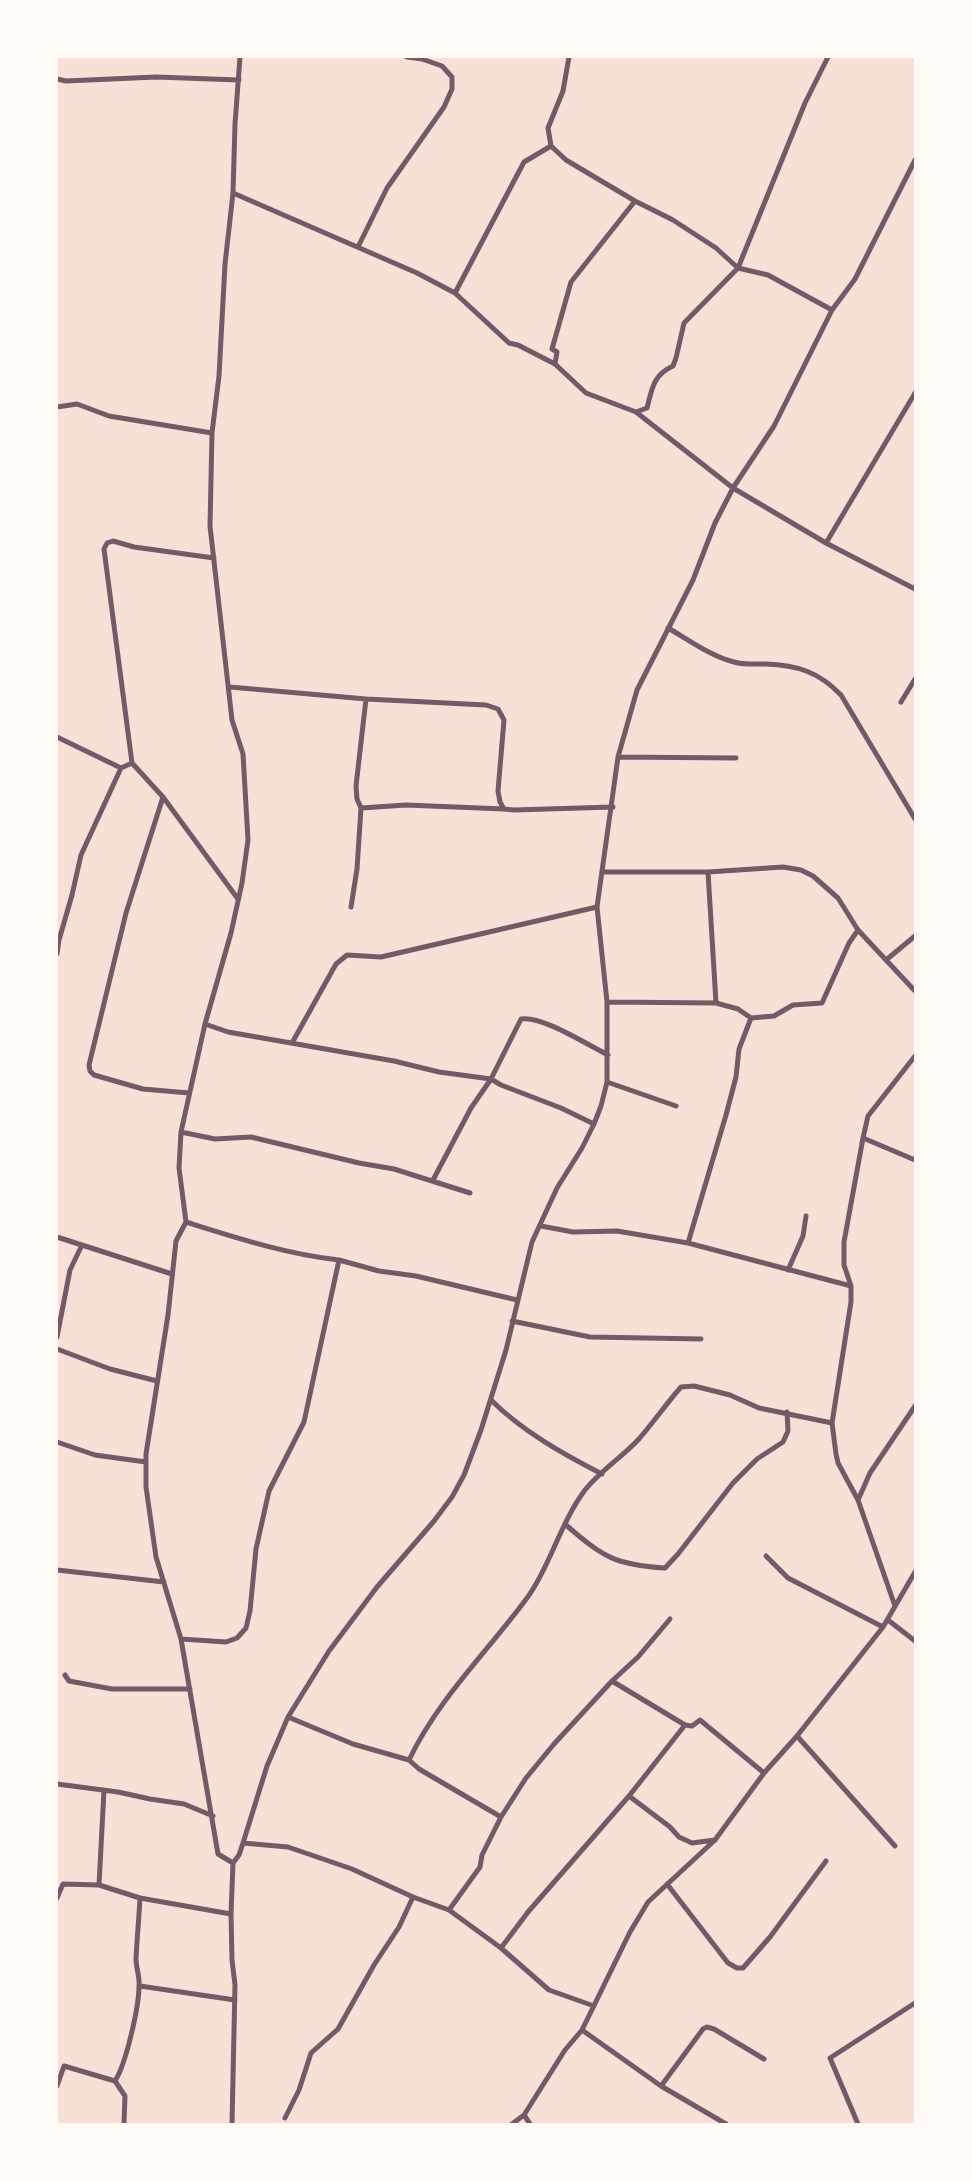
<!DOCTYPE html>
<html>
<head>
<meta charset="utf-8">
<style>
	body { margin:0 }
	#map { position:relative; width:972px; height:2181px; overflow:hidden; background:#f7e1d7; font-family:"Titillium Web",sans-serif }
	canvas { display:block }
	.frame { position:absolute; inset:0; border:58px solid #fffaf5; pointer-events:none }
</style>
</head>
<body>
<div id="map">
<canvas width="972" height="2181"></canvas>
<div class="frame"></div>
</div>
<script>
const ctx = document.querySelector('canvas').getContext('2d');
ctx.lineJoin = 'round';
function strokePath(path, color, width, dash) {
  ctx.strokeStyle = color;
  ctx.lineWidth = width;
  ctx.lineCap = dash ? 'butt' : 'round';
  ctx.setLineDash(dash || []);
  ctx.stroke(path);
}
const minor = new Path2D(`
	M569,57L563,91L548,128L551,146L566,160L635,201L673,220L716,248L738,268L768,275L832,310
	M57,79L66,81L156,77L239,80
	M233,193L417,273L455,293L509,343L518,345L555,364L586,393L636,412L733,488L826,543L915,589
	M358,247L387,188L444,107L452,89V77L442,66L422,59L407,57
	M455,293L524,162L551,146
	M555,364L557,352L552,349L571,282L635,201
	M57,407L77,404L109,416L212,433
	M636,412L647,408C652,389 653,375 673,366L676,358L684,323L738,268L805,103L828,57
	M826,543L915,393
	M214,558L134,547L113,541L107,543L104,549L132,763L163,797L238,899
	M668,628C689,640 710,656 734,662C744,665 756,664 766,664C797,665 819,672 841,695L915,819
	M230,687L366,699L486,705L498,709L504,720L498,791L500,802L504,809L514,810L613,807
	M901,702L915,679
	M57,737L121,768
	M618,757L736,758
	M163,797L126,913L89,1065L90,1071L94,1075L143,1089L189,1093
	M361,808L406,805L504,809
	M603,872H708L783,867L801,870L813,876L838,898L858,930L886,960
	M708,872L716,1003L738,1009L751,1018L774,1016L793,1005L822,1003L849,943L858,930
	M351,907L357,869L361,808L357,799L356,786L366,699
	M915,936L886,960L915,991
	M57,954L59,940L72,895L81,855L121,768L132,763
	M607,1002L716,1003
	M205,1024L228,1032L394,1061L439,1072L491,1079L501,1085L561,1108L594,1124
	M292,1043L336,964L347,955L381,957L597,907
	M607,1082L676,1106
	M181,1132L215,1139L251,1137L359,1163L394,1169L470,1193
	M863,1138L915,1160
	M433,1180L471,1108L491,1079L521,1019C541,1015 588,1045 608,1055
	M541,1226L573,1232L617,1231L688,1243L726,1115L736,1077L739,1049L751,1018
	M57,1237L172,1274
	M688,1243L851,1286
	M339,1260L379,1271L416,1276L517,1300
	M788,1270L803,1236L806,1216
	M512,1321L590,1337L701,1339
	M57,1337L70,1270L82,1245
	M57,1349L110,1369L157,1381
	M491,1400C522,1431 563,1454 602,1474
	M57,1442L95,1455L146,1462
	M858,1500L870,1473L915,1406
	M566,1525C603,1557 615,1565 665,1568L678,1554L733,1483L757,1459L783,1442L788,1431L787,1412
	M766,1556L788,1578L883,1627
	M57,1570L164,1582
	M895,1606L858,1500L838,1463L836,1454L832,1423L851,1302V1286L844,1265V1242L863,1138L868,1116L915,1056
	M888,1620L915,1641
	M181,1639L226,1642L237,1638L246,1628L250,1611L256,1549L269,1491L304,1422L339,1260C286,1254 237,1238 186,1222
	M65,1675L69,1681L112,1689H190
	M612,1681L685,1725L692,1726L700,1720L764,1773
	M288,1717L353,1744L409,1760L419,1769L501,1817
	M797,1736L895,1846
	M409,1760C437,1701 485,1654 524,1602C549,1570 560,1523 585,1490C600,1471 621,1458 638,1440C653,1423 666,1404 681,1387L694,1386L730,1395L759,1408L832,1423
	M57,1784L118,1792L150,1799L184,1804L213,1816
	M629,1796L670,1827L679,1837L692,1843L715,1840
	M243,1843L267,1766L288,1717L329,1651L377,1587L434,1521L452,1497L464,1475L481,1430L506,1350L532,1242L557,1188L582,1148L594,1124L601,1106L607,1082V1002L597,907L618,757L637,690L693,580L715,523L733,488L774,426L832,310L855,279L915,160
	M233,1863L239,1855L243,1843L288,1847L352,1869L413,1897L449,1910L501,1948L549,1990L594,2006
	M667,1884L728,1963L737,1968H743L770,1937L826,1861
	M99,1885L104,1790
	M57,1898L63,1884L99,1885L140,1898L231,1914
	M449,1910L480,1867L482,1855L501,1817L526,1778L554,1744L612,1681L638,1657L670,1619
	M501,1948L528,1912L629,1796L685,1725
	M140,1986L235,2000
	M582,2030L661,2086L726,2124
	M115,2081C126,2064 139,2007 139,1986C140,1977 136,1968 136,1959C137,1938 139,1918 140,1898
	M57,2086L64,2066L115,2081L125,2096L124,2124
	M661,2086L703,2029L707,2027L714,2029L764,2059
	M524,2115L530,2124
	M285,2118L299,2090L311,2053L338,2029L374,1965L399,1927L413,1897
	M232,2124L235,1985L232,1960L231,1914L233,1863L218,1854L181,1639L156,1557L146,1487V1454L168,1315L176,1241L186,1222L179,1168L181,1132L205,1024L231,933L242,883L248,840L243,754L232,720L210,526L212,433L219,376L225,264L233,193L235,124L240,57
	M512,2124L524,2115L565,2050L582,2030L630,1932L648,1902L715,1840L764,1773L797,1736L883,1627L915,1572
	M858,2124L830,2058L915,2003`);
strokePath(minor, '#755966', 5);
</script>
</body>
</html>
